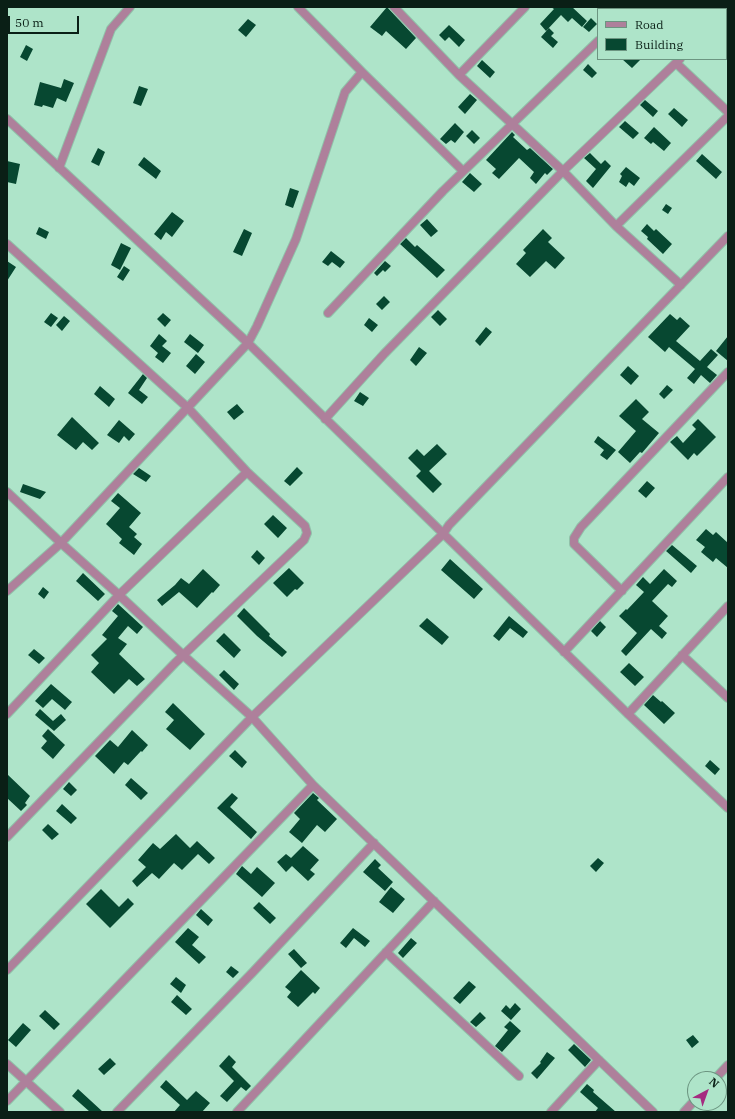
<!DOCTYPE html>
<html>
<head>
<meta charset="utf-8">
<style>
	body { margin:0 }
	#map { position:relative; width:735px; height:1119px; overflow:hidden; background:#aee4c9; font-family:"IBM Plex Serif",serif }
	canvas { display:block }
	.frame { position:absolute; inset:0; border:8px solid #0a1f16; pointer-events:none }
	.legend { position:absolute; left:597px; top:8px; width:130px; height:52px; box-sizing:border-box; background:#aee4c9; border:1px solid #6c9581; margin:0; padding:5px 7px; list-style:none; font-size:12px; color:#0a1f16 }
	.legend li { display:flex; align-items:center; gap:8px; height:20px }
	.legend b { width:20px; border:1px solid #6c9581 }
	.north { position:absolute; left:687px; top:1071px; width:40px; height:40px; box-sizing:border-box; background:#aee4c9; border:1px solid #6c9581; border-radius:50%; rotate:41deg; font-size:11px; font-weight:700; line-height:16px; text-align:center; color:#0a1f16 }
	.north::after { content:''; display:block; margin:auto; width:14px; height:18px; background:#a52b80; clip-path:polygon(50% 0,100% 100%,50% 72%,0 100%) }
	.scale { position:absolute; left:8px; top:16px; width:71px; height:18px; box-sizing:border-box; border:2px solid #0a1f16; border-top:0; padding-left:5px; font-size:12px; line-height:14px; white-space:nowrap; color:#0a1f16; -webkit-text-stroke:3px #aee4c9; paint-order:stroke }
</style>
</head>
<body>
<div id="map">
<canvas width="735" height="1119"></canvas>
<div class="frame"></div>
<ul class="legend">
<li><b style="height:5px;background:#ae809b"></b>Road</li>
<li><b style="height:11px;background:#074831"></b>Building</li>
</ul>
<div class="north">N</div>
<div class="scale">50 m</div>
</div>
<script>
const ctx = document.querySelector('canvas').getContext('2d');
ctx.lineJoin = 'round';
function fill(path, color) {
  ctx.fillStyle = color;
  ctx.fill(path, 'evenodd');
}
function strokePath(path, color, width, dash) {
  ctx.strokeStyle = color;
  ctx.lineWidth = width;
  ctx.lineCap = dash ? 'butt' : 'round';
  ctx.setLineDash(dash || []);
  ctx.stroke(path);
}
const building = new Path2D(`
	M387,7L416,38L406,49L386,31L382,36L370,27Z
	M551,7H572L587,21L582,27L572,18L568,22L561,15L546,31L540,24L554,9Z
	M591,18L597,24L589,32L583,27Z
	M248,19L256,25L246,37L238,30Z
	M449,25L465,40L459,47L449,37L445,41L439,35Z
	M549,28L554,33L551,36L558,42L553,48L541,37Z
	M26,45L33,49L27,61L20,57Z
	M622,59H641L632,68Z
	M482,60L495,72L490,78L477,66Z
	M588,64L597,73L592,78L583,70Z
	M64,79L74,83L66,102L57,98L53,108L43,105L42,107L34,105L40,82L61,88Z
	M139,86L148,89L141,106L133,103Z
	M470,94L477,100L465,114L458,107Z
	M645,100L658,111L653,117L640,105Z
	M674,108L688,120L682,127L668,114Z
	M625,121L639,133L633,139L619,127Z
	M455,123L464,132L455,143L451,140L446,144L440,139Z
	M654,127L671,143L664,151L653,142L651,144L644,138Z
	M472,130L480,138L474,144L466,136Z
	M512,132L515,135L513,137L527,150L530,148L553,169L547,175L545,173L536,184L530,178L534,172L519,158L499,179L492,173L496,169L486,160Z
	M98,148L105,152L99,166L91,162Z
	M590,153L601,164L605,160L611,166L593,188L586,181L596,169L584,158Z
	M702,154L722,172L716,179L696,161Z
	M144,157L161,171L156,179L138,165Z
	M7,161L20,164L16,184L7,182Z
	M626,167L640,178L634,186L629,182L626,187L619,182L622,176L620,174Z
	M470,173L482,184L474,192L462,182Z
	M290,188L299,191L293,208L285,205Z
	M666,204L672,208L668,214L662,210Z
	M172,212L184,221L172,237L166,232L161,240L154,234Z
	M427,219L438,231L431,237L420,225Z
	M647,224L654,231L656,229L672,244L663,254L647,239L648,237L641,231Z
	M39,227L49,232L46,239L36,234Z
	M244,229L252,233L242,256L233,252Z
	M543,229L552,238L548,242L565,258L555,269L546,261L530,277L516,264L526,253L523,250Z
	M406,238L415,247L417,245L445,270L437,278L400,244Z
	M121,243L131,248L120,270L111,265Z
	M331,251L345,262L340,268L332,262L328,266L322,262Z
	M7,261L16,267L7,281Z
	M385,261L391,266L385,272L383,270L377,276L374,273Z
	M124,266L130,270L123,281L117,277Z
	M384,296L390,302L382,310L376,304Z
	M438,310L447,319L440,326L431,317Z
	M51,313L58,318L51,327L44,322Z
	M163,313L171,320L165,327L157,319Z
	M670,314L677,320L680,317L690,326L676,341L700,361L711,349L718,355L707,367L717,375L710,383L701,375L694,384L687,378L695,369L669,347L665,352L648,337Z
	M64,316L70,321L62,331L56,325Z
	M369,318L378,325L372,332L364,325Z
	M486,327L492,332L480,346L475,341Z
	M159,334L167,341L162,346L171,353L163,363L155,357L158,353L150,346Z
	M190,334L204,345L198,353L184,342Z
	M728,336V361L716,351Z
	M419,347L427,353L416,366L410,360Z
	M196,354L205,362L195,374L186,366Z
	M628,366L639,376L631,385L620,375Z
	M143,374L147,378L139,390L148,397L142,404L128,393Z
	M667,385L673,390L664,399L659,394Z
	M100,386L115,399L109,407L94,394Z
	M360,392L369,398L363,406L354,401Z
	M636,399L649,412L642,419L659,433L642,453L640,452L630,463L618,452L636,431L619,416Z
	M237,404L244,412L234,420L227,412Z
	M72,417L99,443L92,450L83,442L76,450L57,435Z
	M698,419L716,437L697,456L694,453L688,460L670,442L677,436L683,443L696,429L692,425Z
	M119,420L135,434L129,441L124,436L119,443L107,435Z
	M598,436L616,450L607,460L600,455L604,450L594,442Z
	M437,444L447,454L429,471L442,484L433,493L416,476L421,471L408,458L417,449L424,456Z
	M297,467L303,473L290,486L284,481Z
	M139,468L151,476L146,482L133,474Z
	M647,481L655,488L646,498L638,491Z
	M23,484L46,492L40,499L20,492Z
	M118,493L141,513L129,527L137,534L134,537L142,544L134,555L119,543L122,539L106,524L120,508L111,501Z
	M273,515L287,528L278,538L264,524Z
	M706,529L713,535L716,532L728,543V568L716,558L713,562L701,552L705,547L696,540Z
	M672,545L697,566L691,573L666,551Z
	M257,550L265,558L259,565L251,557Z
	M450,559L483,589L474,599L441,570Z
	M289,568L304,583L297,590L295,589L287,597L273,583Z
	M203,569L220,585L213,593L212,592L197,608L179,592L162,606L157,600L175,585L181,578L189,584Z
	M664,569L677,581L672,587L668,584L652,601L668,616L659,626L667,633L662,639L651,629L626,656L621,651L637,633L619,616L626,609L627,610L644,592L636,585L643,577L650,584Z
	M83,573L105,594L98,601L76,581Z
	M43,587L49,592L44,599L38,594Z
	M118,604L143,627L137,634L128,626L118,638L127,644L119,654L145,679L137,686L129,679L114,694L91,672L99,663L91,655L107,639L102,635L118,616L112,611Z
	M244,608L270,634L269,636L287,652L282,657L257,636L237,616Z
	M509,616L528,632L523,638L510,628L499,641L493,636Z
	M427,618L449,637L442,645L419,626Z
	M600,621L606,627L597,637L591,631Z
	M224,633L241,650L234,658L216,641Z
	M34,649L45,658L39,664L28,655Z
	M629,663L644,677L635,686L620,672Z
	M224,670L239,684L234,690L219,675Z
	M51,684L72,702L65,710L52,699L43,708L35,701Z
	M653,695L661,702L662,701L675,713L664,724L644,705Z
	M173,703L205,734L190,750L166,729L174,720L165,712Z
	M40,709L53,721L61,714L66,720L54,731L35,715Z
	M48,729L65,745L53,759L41,748L47,741L42,736Z
	M132,730L148,745L142,752L141,751L128,765L124,762L114,774L95,756L110,740L118,747Z
	M235,750L247,762L242,768L229,756Z
	M710,760L720,769L715,775L705,766Z
	M7,774L30,796L25,803L27,805L21,811L7,798Z
	M131,778L148,793L141,800L125,785Z
	M69,782L77,790L71,796L63,789Z
	M232,793L238,798L230,807L257,832L251,839L217,808Z
	M313,793L319,798L317,800L337,819L325,832L317,825L302,843L289,832L300,819L294,813Z
	M62,804L77,818L71,824L56,811Z
	M48,824L59,834L52,840L42,830Z
	M176,834L190,848L197,841L215,858L209,864L198,854L182,870L174,863L159,879L152,873L137,887L132,881L146,867L138,860L153,843L160,849Z
	M303,846L319,860L310,870L315,874L308,881L292,866L286,872L277,862L286,854L291,858Z
	M598,858L604,863L596,872L590,866Z
	M375,859L381,865L378,868L393,882L385,891L363,872Z
	M242,866L251,874L257,867L275,883L262,897L236,874Z
	M391,887L405,899L393,913L379,902Z
	M101,889L119,907L128,898L134,904L110,928L86,904Z
	M259,902L276,918L270,924L253,908Z
	M201,909L213,920L208,926L196,915Z
	M188,928L199,937L192,945L206,957L199,964L175,942Z
	M353,928L370,941L365,947L354,938L346,948L340,943Z
	M411,938L417,943L403,958L398,953Z
	M294,949L307,963L301,968L288,954Z
	M231,966L239,972L233,978L226,972Z
	M301,970L320,988L315,994L313,992L298,1007L287,997L291,992L285,987Z
	M176,977L186,985L181,993L170,984Z
	M469,981L476,987L460,1004L453,998Z
	M177,995L192,1009L186,1015L171,1002Z
	M515,1003L521,1009L511,1020L501,1011L506,1005L510,1009Z
	M45,1010L60,1024L54,1030L39,1016Z
	M480,1012L486,1018L476,1027L470,1022Z
	M510,1021L521,1031L502,1052L495,1046L508,1030L504,1027Z
	M23,1023L31,1030L16,1047L8,1040Z
	M693,1035L699,1042L692,1048L686,1040Z
	M574,1044L591,1060L585,1067L568,1050Z
	M547,1052L555,1058L537,1079L531,1073L541,1063L540,1062Z
	M229,1055L236,1062L232,1067L251,1086L246,1091L241,1087L227,1102L220,1096L234,1081L219,1066Z
	M110,1058L116,1064L104,1075L98,1069Z
	M166,1080L187,1100L196,1091L210,1103L202,1112H174L180,1105L160,1087Z
	M587,1084L594,1090L593,1092L616,1112H595L598,1108L580,1092Z
	M78,1089L103,1112H90L72,1096Z`);
const street = new Path2D(`
	M298,7L362,72
	M394,7L459,75L563,171L616,226L681,285
	M631,9L634,7
	M726,12L728,10
	M676,63L728,112
	M459,75L525,7
	M7,119L248,343L628,714L728,808
	M59,168L111,29L130,7
	M616,226L728,116
	M7,244L188,408L247,472L305,526L307,533L304,540L175,663L7,837
	M328,313L443,191L598,41
	M325,419L384,354L563,171L680,59
	M7,492L61,543L248,343L257,326L296,239L345,92L362,72L463,171
	M7,591L61,543L119,595L183,655L252,717L313,785L653,1112
	M622,591L574,544V538L581,527L728,372
	M564,652L728,477
	M682,655L728,698
	M7,714L119,595L247,472
	M628,714L728,606
	M386,952L519,1076
	M7,970L252,717L443,534L449,525L728,236
	M7,1064L60,1112
	M715,1079L728,1065
	M7,1101L313,785
	M117,1112L253,972L374,843
	M237,1112L434,901
	M551,1112L599,1060
	M684,1112L695,1100`);
fill(building, '#074831');
strokePath(street, '#90c1a9', 10);
strokePath(street, '#ae809b', 8);
</script>
</body>
</html>
